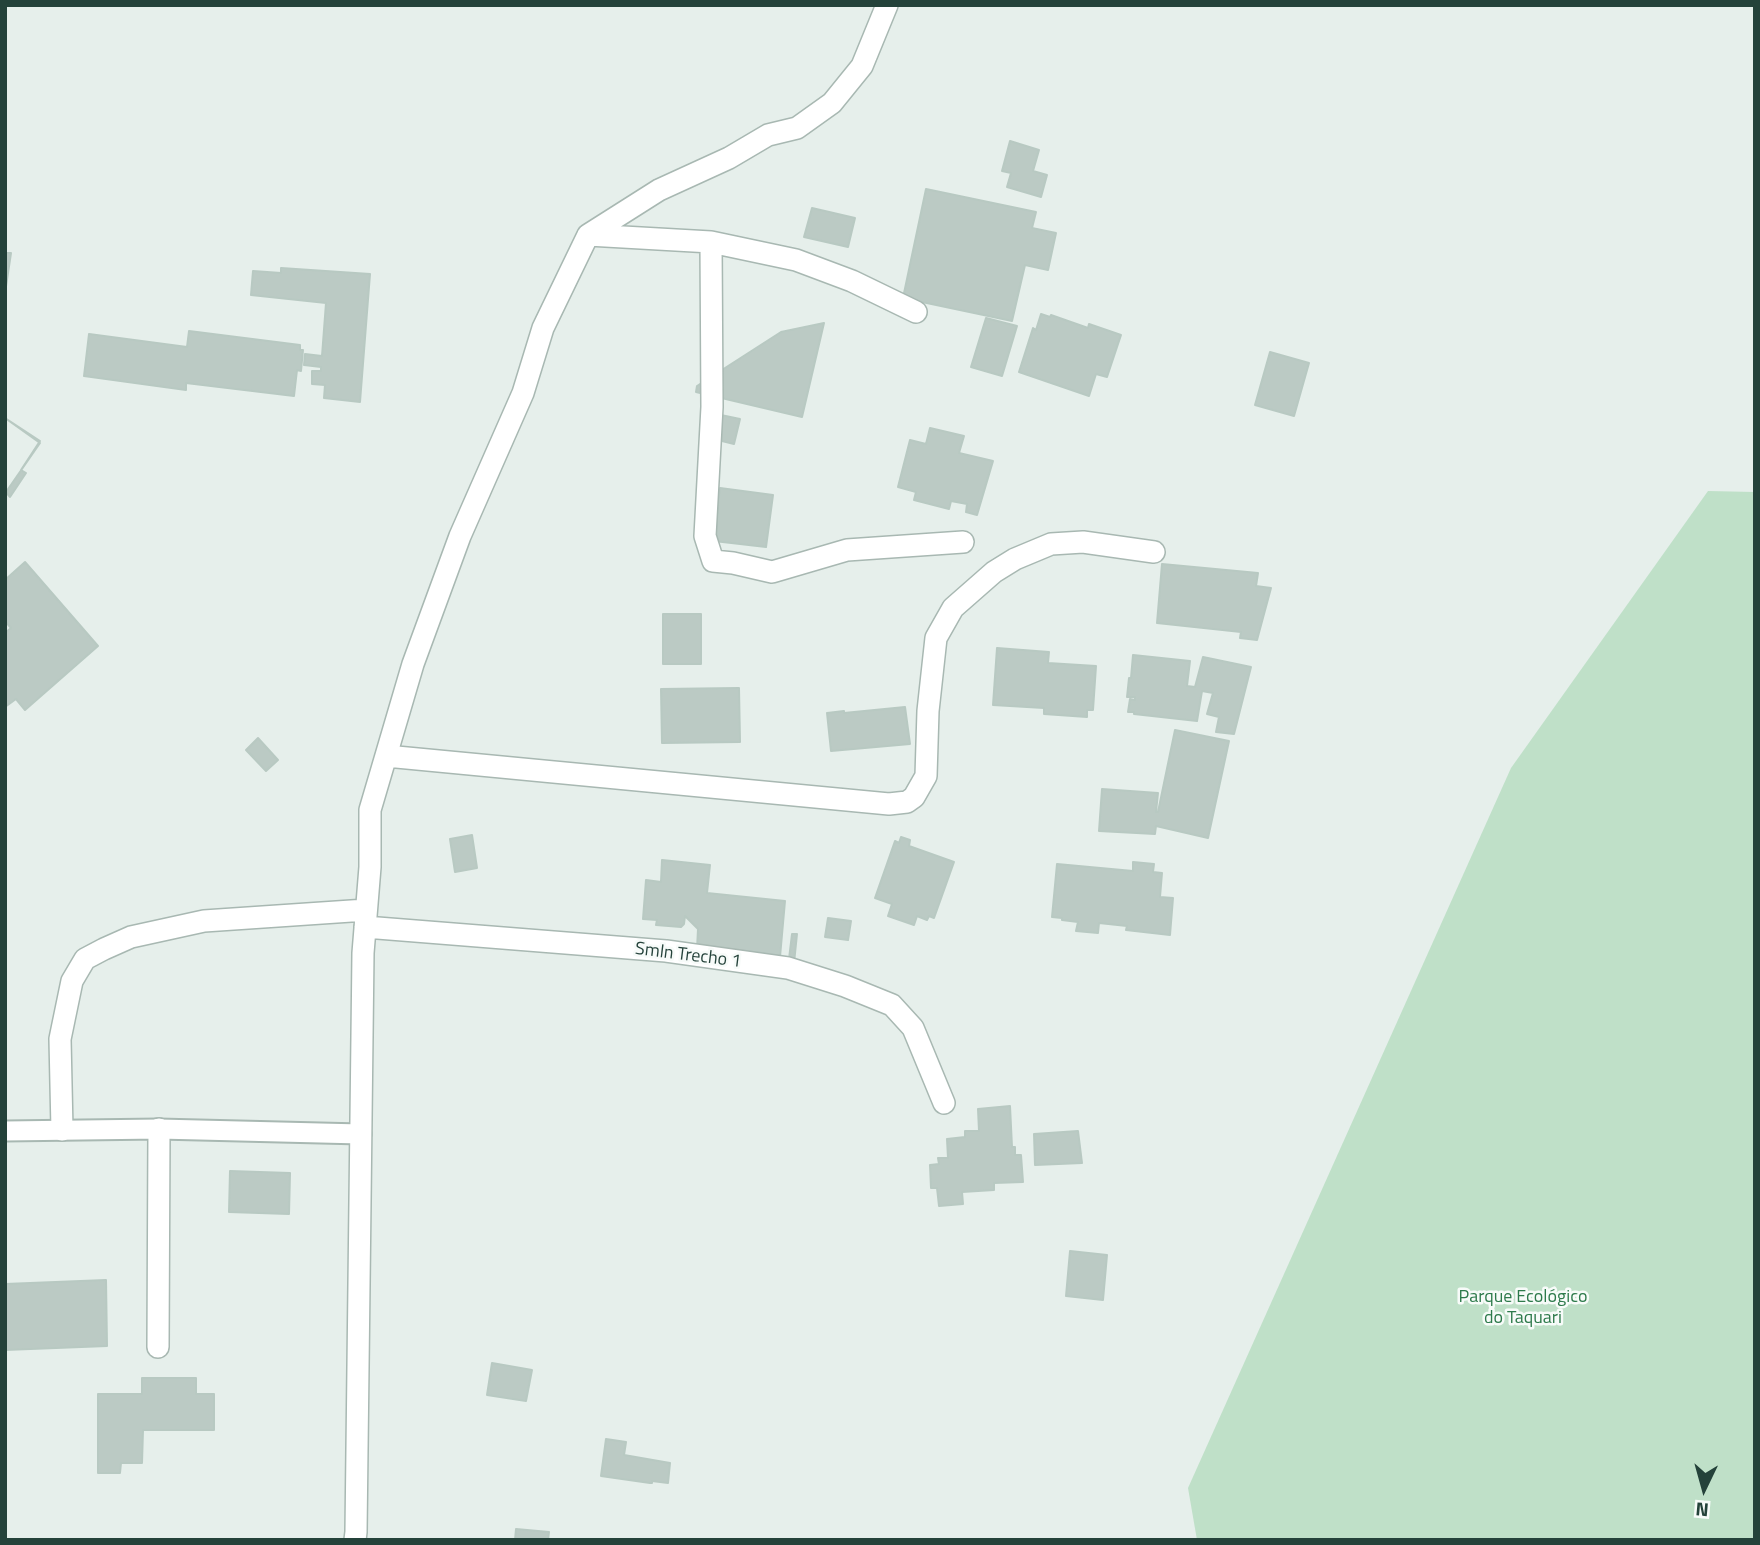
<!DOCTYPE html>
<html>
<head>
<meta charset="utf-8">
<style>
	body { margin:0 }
	#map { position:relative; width:1760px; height:1545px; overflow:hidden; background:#e6efeb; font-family:"Titillium Web",sans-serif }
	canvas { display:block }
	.frame { position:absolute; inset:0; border:7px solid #24423a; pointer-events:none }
	.north { position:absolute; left:1669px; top:1454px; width:70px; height:70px; -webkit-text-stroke:5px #f7fbf9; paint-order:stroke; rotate:185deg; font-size:19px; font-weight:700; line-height:28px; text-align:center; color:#24423a }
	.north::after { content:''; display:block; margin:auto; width:24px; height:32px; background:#24423a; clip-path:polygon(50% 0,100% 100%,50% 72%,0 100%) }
</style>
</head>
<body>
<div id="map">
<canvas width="1760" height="1545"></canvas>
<div class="frame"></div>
<div class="north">N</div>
</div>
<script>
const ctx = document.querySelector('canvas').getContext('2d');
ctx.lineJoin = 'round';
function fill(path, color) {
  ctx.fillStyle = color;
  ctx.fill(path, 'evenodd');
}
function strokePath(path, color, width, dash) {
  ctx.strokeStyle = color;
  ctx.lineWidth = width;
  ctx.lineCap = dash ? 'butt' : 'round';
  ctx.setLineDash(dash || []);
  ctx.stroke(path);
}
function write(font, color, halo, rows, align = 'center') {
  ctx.font = font + ' "Titillium Web",sans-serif';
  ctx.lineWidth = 5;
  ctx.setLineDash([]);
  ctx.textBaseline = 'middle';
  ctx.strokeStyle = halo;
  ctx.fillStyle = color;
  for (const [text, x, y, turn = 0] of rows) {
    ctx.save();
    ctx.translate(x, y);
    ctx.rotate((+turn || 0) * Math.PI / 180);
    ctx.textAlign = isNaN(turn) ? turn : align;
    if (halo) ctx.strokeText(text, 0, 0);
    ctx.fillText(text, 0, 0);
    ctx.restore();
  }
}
const green = new Path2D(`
	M1708,491L1755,492V1540H1197L1188,1488L1511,768Z`);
const building = new Path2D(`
	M1010,141L1039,150L1033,171L1047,175L1041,197L1007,187L1011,173L1002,171Z
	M926,189L1036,212L1032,228L1056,233L1048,270L1025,265L1012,321L903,298Z
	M812,208L855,218L848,247L804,237Z
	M5,253H11L5,293Z
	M281,268L370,274L360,402L324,398L325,385L312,384V371H321V367L304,365L305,354L322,356L326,303L251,295L253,271L281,273Z
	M1041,314L1050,317L1051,315L1088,328L1089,324L1121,335L1107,377L1096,374L1089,396L1019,372L1033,328L1036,330Z
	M986,318L1017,326L1002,376L971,367Z
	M824,323L802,417L696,392L697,386L781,332Z
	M189,331L300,345V350H303L301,371L297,370L294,396L186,383V390L84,376L89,334L187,347Z
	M1270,352L1309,363L1294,416L1255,405Z
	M716,414L740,419L734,444L710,438Z
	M5,418L40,443L6,492L5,491Z
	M5,418L40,441L21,470L26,473L10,497L5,491Z
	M930,428L964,436L959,453L993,461L977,515L966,512L967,504L951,501L949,509L914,500L916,492L898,487L910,440L926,444Z
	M720,488L773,495L766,547L714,541Z
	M25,562L98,646L25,710L16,699L5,707V633L11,628L5,621V580Z
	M1162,564L1258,573L1256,586L1271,588L1257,640L1240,638L1241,632L1157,623Z
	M663,614H701V664H663Z
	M997,648L1049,652L1048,663L1096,666L1093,710H1087V717L1044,714V708L993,705Z
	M1133,655L1190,661L1187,686L1195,687L1203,657L1251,667L1234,734L1216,732L1219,717L1207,714L1213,693L1202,691L1197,721L1134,714V712H1128L1130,699L1135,700V697H1127L1129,678H1131Z
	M739,688L740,742L662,743L661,689Z
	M905,707L910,744L831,751L827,713L844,711V713Z
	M1175,730L1229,741L1208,838L1156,826L1155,834L1099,831L1102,789L1158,793L1156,812H1158Z
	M258,738L278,760L266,771L246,750Z
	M472,835L477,868L455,872L450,839Z
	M901,837L910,840L909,846L954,862L934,918L929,916L927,920L917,916L914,925L888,916L892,904L875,898L895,841L899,843Z
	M662,860L710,865L707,893L785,901L780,957L697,949L698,929L685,916L684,924L681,927L656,925L657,920L643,919L646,880L661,882Z
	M1133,862L1154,864L1153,872L1162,873L1160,897L1173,898L1170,935L1126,930L1127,926L1099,923L1098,933L1076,931L1078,922L1062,920V918L1052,917L1057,864L1133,871Z
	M828,918L851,921L848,940L825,937Z
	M792,934H797L793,973L789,959Z
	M1010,1106L1012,1147H1015V1155H1021L1023,1182L994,1183V1190L962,1192L963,1204L939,1206L937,1188H931L930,1165L939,1164L938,1158H948L947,1139L965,1137V1131H979L978,1109Z
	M1078,1131L1082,1163L1035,1165L1034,1134Z
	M230,1171L290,1173L289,1214L229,1212Z
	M1070,1251L1107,1255L1103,1300L1066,1296Z
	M106,1280L107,1346L5,1350V1284Z
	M492,1363L532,1370L526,1401L487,1395Z
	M142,1378H196V1394H214V1430H143L142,1463H121L120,1473H98V1394H142Z
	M606,1439L626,1442L624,1455L670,1463L668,1483L652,1481V1483H650L601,1476Z
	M516,1529L549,1532L548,1540H515Z`);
const lane = new Path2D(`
	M5,1131L159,1129L361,1134`);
const street = new Path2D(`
	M588,235L711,242L796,260L852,281L916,312
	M711,242L712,407L705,536L713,561L733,563L772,572L847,550L963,542
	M386,756L889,804L907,802L914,797L926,776L928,711L936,638L953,608L994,572L1015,559L1051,544L1083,542L1154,552
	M365,927L666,951L788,968L845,986L892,1005L913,1028L944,1103
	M62,1130L60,1039L72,981L85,959L104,949L131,937L204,921L366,910
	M158,1347L159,1129
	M355,1540L356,1532L363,953L370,867V810L413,664L460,536L523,393L543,328L588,235L659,190L729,158L768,135L797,128L832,103L862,66L887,5`);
const streetNames = [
	["Smln Trecho 1",688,956,7]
];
const parkNames = [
	["Parque Ecológico",1523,1298],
	["do Taquari",1523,1319]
];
fill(green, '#bfe0c8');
fill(building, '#bbcac4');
strokePath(building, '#b8c9c2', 2);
strokePath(lane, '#a8b8b2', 23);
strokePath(street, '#a8b8b2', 24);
strokePath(lane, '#fff', 19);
strokePath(street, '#fff', 21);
write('18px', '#24423a', '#f7fbf9', streetNames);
write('18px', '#2d7a4b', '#f7fbf9', parkNames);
</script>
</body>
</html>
